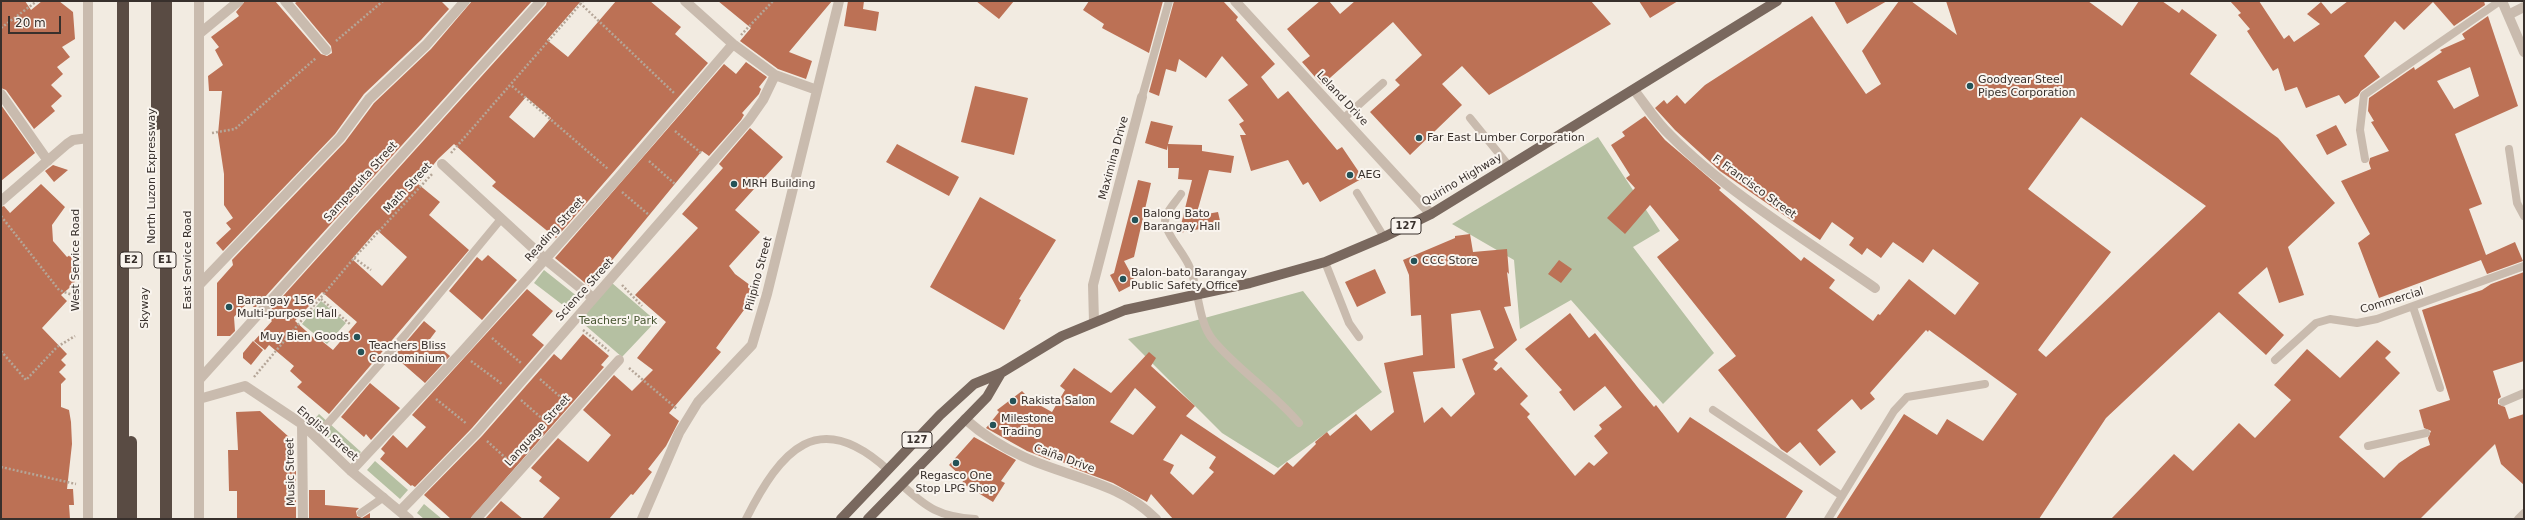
<!DOCTYPE html>
<html>
<head>
<meta charset="utf-8">
<style>
	body { margin:0 }
	#map { position:relative; width:2525px; height:520px; overflow:hidden; background:#f2ebe1; font-family:"DejaVu Sans",sans-serif }
	canvas { display:block }
	.frame { position:absolute; inset:0; border:2px solid #38302c; pointer-events:none }
	.scale { position:absolute; left:8px; top:16px; width:53px; height:18px; box-sizing:border-box; border:2px solid #38302c; border-top:0; padding-left:5px; font-size:12px; line-height:14px; white-space:nowrap; color:#38302c; -webkit-text-stroke:3px #f9f4ee; paint-order:stroke }
</style>
</head>
<body>
<div id="map">
<canvas width="2525" height="520"></canvas>
<div class="frame"></div>
<div class="scale">20 m</div>
</div>
<script>
const ctx = document.querySelector('canvas').getContext('2d');
ctx.lineJoin = 'round';
function fill(path, color) {
  ctx.fillStyle = color;
  ctx.fill(path, 'evenodd');
}
function strokePath(path, color, width, dash) {
  ctx.strokeStyle = color;
  ctx.lineWidth = width;
  ctx.lineCap = dash ? 'butt' : 'round';
  ctx.setLineDash(dash || []);
  ctx.stroke(path);
}
function write(font, color, halo, rows, align = 'center') {
  ctx.font = font + ' "DejaVu Sans",sans-serif';
  ctx.lineWidth = 4;
  ctx.setLineDash([]);
  ctx.textBaseline = 'middle';
  ctx.strokeStyle = halo;
  ctx.fillStyle = color;
  for (const [text, x, y, turn = 0] of rows) {
    ctx.save();
    ctx.translate(x, y);
    ctx.rotate((+turn || 0) * Math.PI / 180);
    ctx.textAlign = isNaN(turn) ? turn : align;
    if (halo) ctx.strokeText(text, 0, 0);
    ctx.fillText(text, 0, 0);
    ctx.restore();
  }
}
const green = new Path2D(`
	M1598,137L1660,231L1633,247L1714,353L1663,404L1571,300L1520,329L1514,260L1452,224Z
	M544,270L578,297L568,309L534,283Z
	M612,283L656,321L622,357L578,319Z
	M1303,291L1382,392L1278,468L1222,433L1128,339Z
	M321,301L346,323L327,344L302,324Z
	M319,414L361,452L353,460L311,423Z
	M375,461L408,490L400,499L367,470Z
	M424,504L442,519H424L417,513Z`);
const building = new Path2D(`
	M1,1H25L31,10L42,1H59L73,12L75,39L62,47L70,57L57,67L63,74L51,85L62,96L51,106L55,111L34,129L6,90L1,88Z
	M245,1H275L321,54L327,56L332,53L331,46L295,3L298,1H441L449,9L421,40L364,94L335,134L223,251L216,243L231,229L226,223L233,218L224,205V174L218,134L222,91H209L208,76L223,65L215,50L219,47L211,37L239,16L236,12Z
	M472,1H532L255,308L248,302L234,317L235,331L230,336H217V283L233,265L232,260L345,142L374,103L431,49Z
	M547,1H581L547,40L568,57L616,1H650L681,27L675,34L708,63L556,238L492,186L496,182L454,144L438,159L418,184L440,202L429,215L469,250L329,414L297,387L302,382L290,371L294,366L269,345L265,350L254,341L272,321L265,316L546,5ZM526,97L551,118L534,138L509,117ZM377,230L407,257L382,286L352,259ZM322,292L357,322L333,350L318,338L316,340L295,321Z
	M718,1H832L789,52L812,61L806,79L778,69L740,41L751,28Z
	M848,1H864L863,9L879,12L876,31L844,26Z
	M976,1H1014L999,19Z
	M1089,1H1163L1149,53L1102,28L1104,24L1083,10Z
	M1174,1H1223L1238,17L1236,20L1275,64L1261,77L1278,99L1288,91L1337,150L1342,147L1363,178L1320,202L1308,182L1303,185L1288,160L1251,171L1240,135H1246L1239,124L1244,121L1228,100L1248,85L1222,56L1206,78L1179,59L1176,72L1166,69L1159,96L1149,92Z
	M1320,1H1329L1340,14L1355,1H1591L1611,24L1489,95L1462,66L1442,84L1462,105L1410,155L1370,112L1400,85L1395,80L1422,55L1393,22L1322,85L1302,62L1310,56L1287,29Z
	M1639,1H1678L1650,18Z
	M1834,1H1887L1847,24Z
	M1899,1H1911L1957,35L1946,1H2088L2122,26L2139,1H2162L2179,13L2182,9L2217,35L2190,74L2278,138L2335,203L2288,247L2304,295L2279,303L2267,267L2238,293L2284,335L2266,355L2219,312L2106,418L2039,519H1836L1904,414L1937,435L1947,419L1983,441L2017,394L1929,330L1928,332L1926,330L1870,393L1875,399L1861,410L1852,399L1817,430L1836,452L1820,466L1800,442L1787,453L1781,449L1718,370L1736,356L1657,257L1679,240L1650,205L1625,234L1607,218L1635,188L1626,178L1630,175L1611,145L1625,136L1622,132L1645,116L1665,140L1721,188L1719,190L1801,261L1804,257L1835,280L1829,288L1873,321L1878,314L1880,315L1909,279L1955,315L1979,283L1933,249L1923,263L1893,242L1881,258L1867,248L1862,255L1849,245L1854,238L1832,222L1820,240L1720,171L1675,130L1655,108L1664,100L1667,104L1677,95L1685,104L1705,85L1812,16L1866,94L1881,84L1862,51ZM2081,117L2206,206L2046,357L2038,350L2111,252L2028,189Z
	M2230,1H2259L2284,39L2289,35L2294,42L2320,24L2307,14L2321,2L2331,14L2348,1H2484L2485,5L2454,26L2433,2L2404,30L2395,21L2364,56L2380,77L2361,91L2358,96L2345,104L2339,95L2306,108L2297,87L2285,91L2278,68L2273,71L2247,31L2250,29L2238,15L2241,13Z
	M2488,16L2518,106L2455,134L2482,204L2469,209L2486,255L2515,242L2523,261L2487,274L2481,260L2379,298L2358,243L2370,234L2341,181L2371,169L2369,163L2370,158L2389,151L2371,122L2374,121L2368,111L2369,98L2414,67L2415,70L2442,52L2440,50L2465,39L2462,34ZM2470,67L2479,96L2454,109L2437,81Z
	M746,62L767,77L759,87L761,89L759,94L742,113L744,115L741,120L709,156L702,151L590,287L555,258L724,64L736,74Z
	M975,86L1028,98L1014,155L961,142Z
	M1,105L35,153L1,181Z
	M1151,121L1173,126L1168,144L1202,145V151L1234,156L1231,173L1209,170L1196,216L1218,212L1221,225L1179,233L1192,180L1178,179L1179,168H1168V145L1167,150L1145,143Z
	M2336,125L2347,145L2327,155L2316,135Z
	M750,128L783,157L735,210L760,232L729,266L735,274L758,291L716,348L721,352L669,413L679,421L666,446L648,469L652,472L633,495L631,494L609,519H542L560,498L539,481L542,477L531,468L558,438L588,462L611,435L583,410L614,375L632,391L653,370L637,358L666,322L635,295L698,228L682,214L723,168L719,164Z
	M897,144L959,177L949,196L886,162Z
	M53,165L68,170L54,182L45,171Z
	M1138,180L1151,183L1134,257L1124,261L1136,283L1119,292L1110,275L1114,273Z
	M41,184L65,207L52,225L53,241L67,257L70,255L78,265L74,284L61,295L67,301L42,328L67,354L61,360L66,365L59,372L66,379L61,384V407L69,410L71,422L72,444L67,489H73L74,505H69L70,519H1V207L4,206L10,213Z
	M980,197L1056,240L1019,299L1021,300L1004,330L930,287Z
	M1470,234L1473,252L1507,249L1509,274L1507,272L1511,306L1504,307L1517,340L1494,360L1498,363L1493,369L1496,371L1501,367L1528,396L1520,404L1530,414L1527,417L1575,476L1589,462L1594,466L1608,453L1594,436L1602,429L1599,425L1622,407L1605,386L1574,411L1559,392L1562,390L1525,349L1570,313L1589,338L1595,333L1639,389L1654,407L1656,405L1678,433L1690,417L1803,491L1785,519H1173L1151,494L1147,502L1113,483L1073,468L1052,456L1050,460L1027,451L986,428L999,412L997,410L1022,391L1032,401L1052,412L1065,390L1060,386L1074,368L1111,393L1149,352L1156,358L1151,366L1195,406L1186,416L1274,475L1287,462L1293,467L1316,444L1315,442L1327,432L1330,436L1356,414L1371,431L1394,412L1384,363L1423,355L1421,315L1411,316L1409,275L1403,260L1455,238V236ZM1480,310L1494,348L1462,359L1475,394L1451,417L1442,407L1424,423L1413,372L1455,368L1451,314ZM1135,388L1156,407L1133,435L1110,422ZM1181,434L1216,457L1209,468L1214,472L1193,495L1170,473L1174,465L1163,460Z
	M488,255L517,280L482,320L449,291L477,257L482,261Z
	M1559,260L1572,269L1561,283L1548,274Z
	M1375,269L1386,293L1357,307L1345,282Z
	M2524,272V361L2493,371L2501,397L2498,399V404L2505,407L2509,419L2524,414V485L2501,464L2495,444L2420,519H2111L2174,454L2193,471L2239,423L2255,438L2291,400L2274,385L2307,349L2340,378L2377,340L2391,352L2385,358L2400,373L2339,437L2384,478L2399,463L2420,449L2430,445L2428,438L2431,431L2424,428L2419,410L2450,400L2422,310L2482,290L2491,284Z
	M527,289L553,311L532,335L544,345L472,428L415,487L412,485L411,486L380,459L385,453L381,449L393,435L407,448L426,427L412,415Z
	M424,321L436,331L430,339L450,356L425,383L394,356Z
	M583,334L609,356L601,365L604,367L470,519H451L424,495L482,436L554,354L561,360Z
	M253,341L263,350L251,365L243,358V353Z
	M370,383L400,408L371,440L366,434L364,437L341,417Z
	M260,411L289,437L290,471H296V519H237V491H229L228,450H238L236,412Z
	M974,437L1016,460L1001,481L1005,483L993,502L962,483L964,479L949,465Z
	M309,490H325V505L359,508L356,511L357,516L362,518L370,513V519H309Z
	M501,501L523,519H485Z`);
const path = new Path2D(`
	M580,3L674,93
	M1,28L37,1
	M741,35L773,1
	M336,41L383,1
	M512,86L608,169
	M675,131L701,153
	M212,133L235,129L316,58
	M451,153L583,1
	M649,161L675,184
	M622,192L649,215
	M1,216L59,290L75,296
	M354,258L371,270
	M622,285L642,306
	M321,299L351,325
	M583,330L609,351
	M492,338L521,363
	M1,351L26,380L57,347L75,336
	M471,361L502,384
	M629,368L677,409
	M254,377L354,258L433,173
	M540,379L565,401
	M436,399L467,424
	M521,400L546,422
	M487,441L510,462
	M1,467L76,484`);
const service = new Path2D(`
	M1142,97L1169,1
	M1344,118L1383,83
	M1470,118L1509,166
	M2509,149L2517,203L2524,216
	M2365,159L2360,130L2364,95L2500,1
	M1357,193L1384,237
	M1181,194C1176,202 1164,213 1165,223C1167,236 1185,254 1190,268C1199,290 1198,322 1213,340C1238,370 1273,392 1299,423
	M1325,262L1349,323L1359,337
	M2413,307L2440,388
	M2275,360L2316,323L2330,319L2357,323L2377,319L2524,266
	M2503,402L2524,393
	M1713,410L1842,496
	M316,437L406,334L501,219
	M2368,446L2426,433
	M902,485C927,508 940,517 975,519
	M361,513L384,497
	M746,519C781,450 818,406 888,470
	M1828,519L1894,411L1907,397L1985,384
	M2518,519L2524,513`);
const pedestrian = new Path2D(`
	M2510,14L2524,7`);
const minor = new Path2D(`
	M285,1L326,50
	M685,1L733,44L775,75L817,90
	M1235,1L1431,214
	M199,34L239,1
	M1634,90C1646,105 1656,122 1670,135C1726,192 1809,242 1875,288
	M1,94L48,161
	M442,164L545,259L593,298
	M1,201L67,144L73,140L88,138
	M200,284L340,138L369,99L426,45L465,1
	M1094,322L1093,285L1142,97
	M199,380L541,1
	M199,399L245,386L302,424L351,471L409,519
	M965,419C983,435 1002,447 1024,457C1070,478 1119,482 1156,519
	M302,424L303,519
	M351,471L461,353L618,178L733,44
	M400,511L477,432L749,120L763,100L775,75
	M476,519L619,360
	M642,519L679,433L698,402L752,345L767,294L839,1`);
const tertiary = new Path2D(`
	M88,1V519
	M2502,1L2524,52
	M199,519V1`);
const primary = new Path2D(`
	M841,519L940,415L974,384L1001,373L1062,336L1125,310L1250,283L1325,262L1384,237L1431,214L1777,1
	M868,519L987,397L1001,373`);
const motorway = new Path2D(`
	M157,1V124
	M131,442V519
	M123,519V1
	M166,519V1`);
const markers = [
	[1970,86,4,"#245257"],
	[1419,138,4,"#245257"],
	[1350,175,4,"#245257"],
	[734,184,4,"#245257"],
	[1135,220,4,"#245257"],
	[1414,261,4,"#245257"],
	[1123,279,4,"#245257"],
	[229,307,4,"#245257"],
	[357,337,4,"#245257"],
	[361,352,4,"#245257"],
	[1013,401,4,"#245257"],
	[993,425,4,"#245257"],
	[956,463,4,"#245257"]
];
const shields = [
	[1406,226,30],
	[131,260,22],
	[165,260,22],
	[917,440,30]
];
const shieldNames = [
	["127",1406,226],
	["E2",131,260],
	["E1",165,260],
	["127",917,440]
];
const poiNames = [
	["Goodyear Steel",1978,80],
	["Pipes Corporation",1978,93],
	["Far East Lumber Corporation",1427,138],
	["AEG",1358,175],
	["MRH Building",742,184],
	["Balong Bato",1143,214],
	["Barangay Hall",1143,227],
	["CCC Store",1422,261],
	["Balon-bato Barangay",1131,273],
	["Public Safety Office",1131,286],
	["Barangay 156",237,301],
	["Multi-purpose Hall",237,314],
	["Muy Bien Goods",349,337,"right"],
	["Teachers Bliss",369,346],
	["Condominium",369,359],
	["Rakista Salon",1021,401],
	["Milestone",1001,419],
	["Trading",1001,432],
	["Regasco One",956,476,"center"],
	["Stop LPG Shop",956,489,"center"]
];
const streetNames = [
	["Leland Drive",1342,99,47],
	["Maximina Drive",1114,158,-75],
	["North Luzon Expressway",152,176,-90],
	["Quirino Highway",1462,180,-31],
	["Sampaguita Street",361,182,-48],
	["F. Francisco Street",1754,187,36],
	["Math Street",408,188,-47],
	["Reading Street",555,230,-48],
	["West Service Road",76,260,-90],
	["East Service Road",188,260,-90],
	["Pilipino Street",759,274,-75],
	["Science Street",585,290,-48],
	["Commercial",2392,301,-17],
	["Skyway",145,308,-90],
	["Language Street",538,431,-48],
	["English Street",327,434,41],
	["Caiña Drive",1064,459,20],
	["Music Street",291,472,-91]
];
const parkNames = [
	["Teachers' Park",618,321]
];
fill(green, '#b5c0a2');
fill(building, '#bc7155');
strokePath(path, '#b5a698', 2.5, [2, 2]);
strokePath(service, '#c9bbae', 8);
strokePath(pedestrian, '#c9bbae', 10);
strokePath(minor, '#c9bbae', 10);
strokePath(tertiary, '#c9bbae', 10);
strokePath(primary, '#79685e', 10);
strokePath(motorway, '#594b43', 12);
for (const [x, y, r, color] of markers) {
  const dot = new Path2D();
  dot.arc(x, y, r, 0, 2 * Math.PI);
  ctx.fillStyle = color;
  ctx.fill(dot);
  strokePath(dot, '#f9f4ee', 1.5);
}
for (const [x, y, w] of shields) {
  const box = new Path2D();
  box.roundRect(x - w / 2, y - 8, w, 16, 3);
  ctx.fillStyle = '#f9f4ee';
  ctx.fill(box);
  strokePath(box, '#38302c', 1);
}
write('bold 10px', '#38302c', null, shieldNames);
write('11px', '#38302c', '#f9f4ee', poiNames, 'left');
write('11px', '#38302c', '#f9f4ee', streetNames);
write('11px', '#475531', '#f9f4ee', parkNames);
</script>
</body>
</html>
